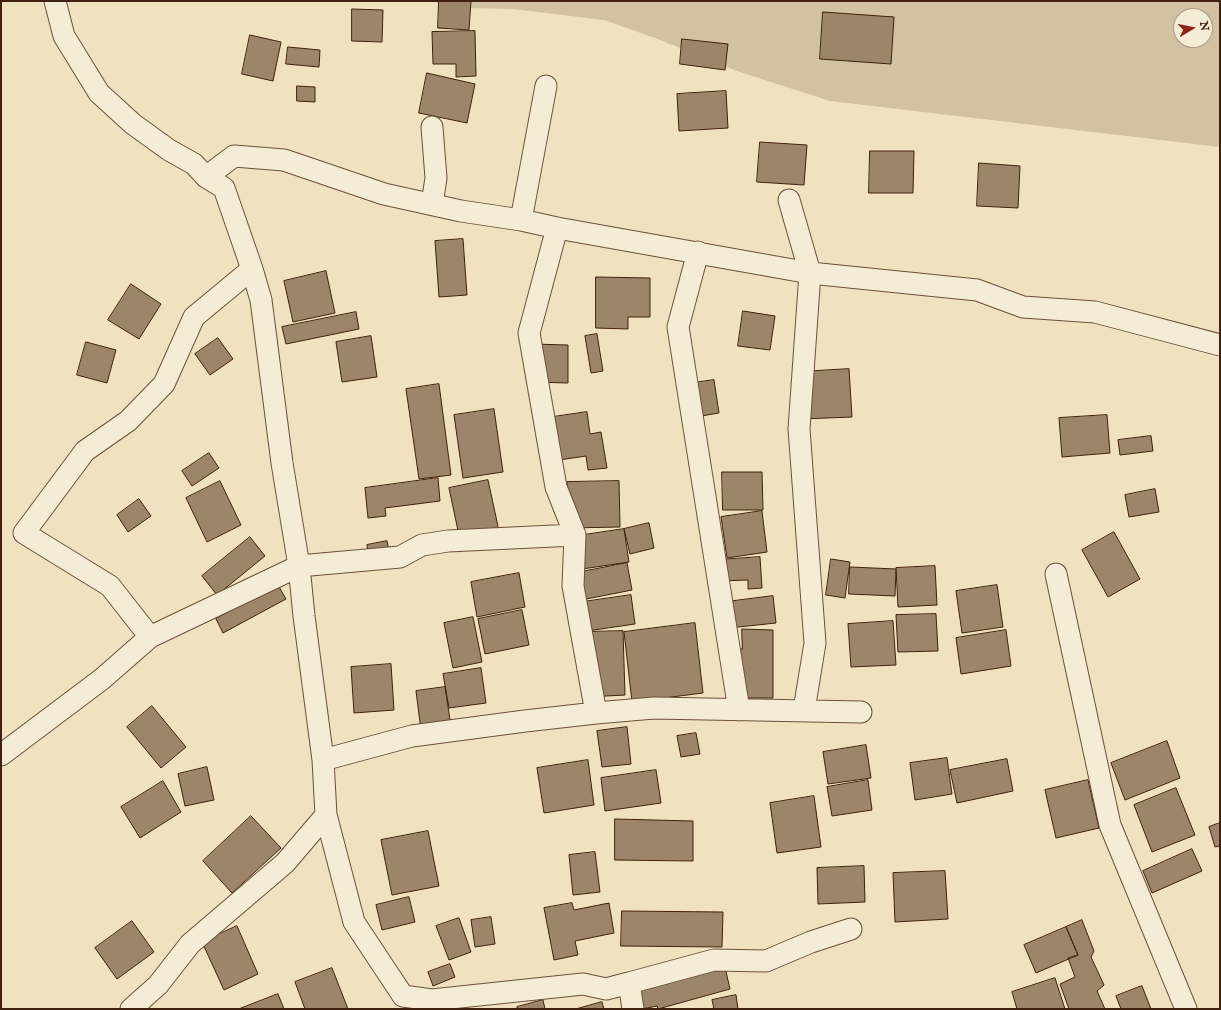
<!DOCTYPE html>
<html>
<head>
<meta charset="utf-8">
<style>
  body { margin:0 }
  #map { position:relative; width:1221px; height:1010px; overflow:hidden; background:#f0e2c0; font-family:"IM FELL English",serif }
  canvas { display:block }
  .frame { position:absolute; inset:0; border:2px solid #40200e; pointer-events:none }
  .north { position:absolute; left:1173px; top:8px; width:40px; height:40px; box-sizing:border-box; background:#f5ecd6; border:1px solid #ad9a86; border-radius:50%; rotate:80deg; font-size:11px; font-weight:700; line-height:16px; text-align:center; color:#40200e }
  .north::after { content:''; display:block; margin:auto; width:14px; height:18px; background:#8f2418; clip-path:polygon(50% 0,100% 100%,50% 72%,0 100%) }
</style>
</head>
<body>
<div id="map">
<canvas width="1221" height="1010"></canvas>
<div class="frame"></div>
<div class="north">N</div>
</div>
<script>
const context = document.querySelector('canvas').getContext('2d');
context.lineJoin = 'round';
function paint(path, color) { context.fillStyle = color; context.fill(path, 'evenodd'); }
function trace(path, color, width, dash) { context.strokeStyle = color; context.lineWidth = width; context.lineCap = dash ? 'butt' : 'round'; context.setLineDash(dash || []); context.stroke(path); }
paint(new Path2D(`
  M428,1H1220V147L830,101L737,71L655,38L604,20L513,9L469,8ZM1181,16H1205V40H1181Z`), '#d2c1a2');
const building = new Path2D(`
  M439,1H471L469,30L438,28Z
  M352,9L383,10L382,42L352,41Z
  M823,12L894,17L891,64L820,59Z
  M475,31L476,76L456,77V64H433L432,32Z
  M250,35L281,42L273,81L242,74Z
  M682,39L728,44L725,70L680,64Z
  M288,47L320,50L319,67L286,64Z
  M427,73L475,84L467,123L419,113Z
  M297,86L315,87V102L297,101Z
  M726,91L728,128L679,131L677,94Z
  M760,142L807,145L804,185L757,182Z
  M870,151H914L913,193H869Z
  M979,163L1020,166L1018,208L977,206Z
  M463,239L467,295L439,297L435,241Z
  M326,271L335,313L293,322L284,281Z
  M596,277L650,278V317H628V329L596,328Z
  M131,284L161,304L139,339L108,320Z
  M743,311L775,316L770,350L738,346Z
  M356,312L359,329L286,344L282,327Z
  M597,334L603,371L591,373L585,336Z
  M371,336L377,377L342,382L336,342Z
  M218,338L233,359L210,375L195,354Z
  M86,342L116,350L107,383L77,375Z
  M531,344L568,345V383L530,382Z
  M849,369L852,417L802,419L800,372Z
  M714,380L719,413L683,419L678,385Z
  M439,384L451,475L419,479L406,389Z
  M494,409L503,472L463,478L454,415Z
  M587,412L590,434L601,432L607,468L588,470L586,456L559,460L553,417Z
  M1107,415L1110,453L1062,457L1059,418Z
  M1151,436L1153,451L1120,455L1118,440Z
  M209,453L219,468L192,486L182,471Z
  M722,472H762L763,510H723Z
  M438,478L440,501L385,508L386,516L368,518L365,488Z
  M488,480L499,531L460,540L449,488Z
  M220,481L241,525L207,542L186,498Z
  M619,481L620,527L569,528L567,482Z
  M1155,489L1159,512L1129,517L1125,495Z
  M139,499L151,516L128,532L117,515Z
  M762,511L767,552L727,558L721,517Z
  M649,523L654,548L630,554L624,529Z
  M624,529L629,562L569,571L564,538Z
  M1114,532L1140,579L1108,597L1082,550Z
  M250,537L265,556L217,595L202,576Z
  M387,541L390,555L369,559L367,545Z
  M760,557L762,588L748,589V580L721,581L719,560Z
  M831,559L850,562L845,598L826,595Z
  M627,563L632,590L571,602L566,575Z
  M935,566L937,605L898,607L896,568Z
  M850,567L896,569L895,596L849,594Z
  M519,573L525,607L477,617L471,582Z
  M278,585L286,599L223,633L216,619Z
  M997,585L1003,627L962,633L956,591Z
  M631,595L635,624L573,633L569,604Z
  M773,596L776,623L729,628L726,602Z
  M522,610L529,645L485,654L478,619Z
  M936,614L938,651L898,652L896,615Z
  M473,617L482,662L453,668L444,623Z
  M893,621L896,665L851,667L848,624Z
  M695,623L703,693L632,702L624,632Z
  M742,629L773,630V698H730V649H742Z
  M1006,630L1011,666L961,674L956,638Z
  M623,631L625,695L587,697L585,632Z
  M391,664L394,710L354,713L351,667Z
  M481,668L486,703L449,708L443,674Z
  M445,687L451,726L421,730L416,691Z
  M152,706L186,747L161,768L127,727Z
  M627,727L631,764L602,767L597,731Z
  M696,733L700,754L681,757L677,736Z
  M1167,741L1180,778L1125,800L1111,763Z
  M866,745L871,778L828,784L823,752Z
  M947,758L952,794L915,800L910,763Z
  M1007,759L1013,791L957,803L950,770Z
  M588,760L594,805L544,813L537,768Z
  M207,767L214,800L185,806L178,774Z
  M656,770L661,803L605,811L601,778Z
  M868,780L872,810L832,816L827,787Z
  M1088,780L1099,828L1056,838L1045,790Z
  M163,781L181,812L140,838L121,807Z
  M1176,788L1195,835L1152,852L1134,805Z
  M814,796L821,847L777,853L770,803Z
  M251,816L281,848L232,893L203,861Z
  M615,819L693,821V861L615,860Z
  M1220,823V846L1215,847L1209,827Z
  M428,831L439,886L392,895L381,840Z
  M1192,849L1202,871L1152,893L1143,871Z
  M595,852L600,892L573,895L569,855Z
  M864,866L865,902L818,904L817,868Z
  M945,871L948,919L895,922L893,873Z
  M409,897L415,922L382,930L376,905Z
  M572,903L574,910L609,903L614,933L575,941L578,955L554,960L544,908Z
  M622,911L723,912L722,947L621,946Z
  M491,917L495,944L475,947L471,920Z
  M459,918L471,952L449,960L436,926Z
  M1082,920L1094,951L1091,957L1104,985L1097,991L1105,1009H1069L1060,984L1075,977L1068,958L1078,955L1066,927Z
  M132,921L154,952L117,979L95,948Z
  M237,926L258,974L224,990L202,942Z
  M1066,927L1078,955L1036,973L1024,945Z
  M450,964L455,977L433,986L428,972Z
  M725,967L730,989L658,1009L657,1006L642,1009L638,991Z
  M332,968L348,1009H305L295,982Z
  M1055,978L1065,1009H1017L1012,992Z
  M1142,986L1151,1009H1121L1116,996Z
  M278,994L284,1009H239Z
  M736,995L738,1009H714L712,1000Z
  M543,1000L545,1009H517V1007Z
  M602,1002L604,1009H576Z`);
paint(building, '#9c856b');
trace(building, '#40200e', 1);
const street = new Path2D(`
  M55,1L64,36L99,93L133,124L169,150L194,164L206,177L224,188L252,269L261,300L282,463L299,566L304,616L323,760L326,815L354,922L403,996L432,1000L583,984L606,989L629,983L633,1009
  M206,177L234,156L284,160L384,194L461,211L521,220L557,228L810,273L977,290L1023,307L1095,312L1220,345
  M789,200L810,273L799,429L815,643L804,710
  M432,204L436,178L432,127
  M521,220L546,86
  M557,228L529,333L556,487L575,535L573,586L596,713
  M698,252L678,327L739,710
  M1056,574L1110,825L1186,1009
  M150,637L110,586L24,533L85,451L128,421L164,384L194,317L252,269
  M1,755L102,679L150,637L299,566L400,557L422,545L448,541L575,535
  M323,760L412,736L525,721L596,713L654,708L861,712
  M629,983L714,960L766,961L811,942L851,929
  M131,1009L158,985L190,944L285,863L326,815`);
trace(street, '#6c503a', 23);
trace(street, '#f5ecd6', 21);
</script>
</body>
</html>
